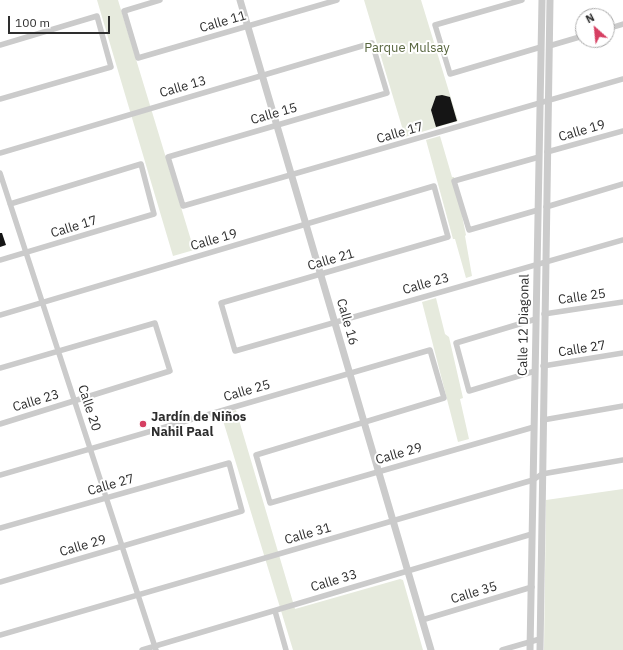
<!DOCTYPE html>
<html>
<head>
<meta charset="utf-8">
<style>
  body { margin:0 }
  #map { position:relative; width:623px; height:650px; overflow:hidden; background:#fff; font-family:"IBM Plex Sans",sans-serif }
  canvas { display:block }
  .north { position:absolute; left:575px; top:8px; width:40px; height:40px; box-sizing:border-box; background:#fff; border:1px solid #ababab; border-radius:50%; rotate:333deg; font-size:11px; font-weight:700; line-height:16px; text-align:center; color:#2e2e2e }
  .north::after { content:''; display:block; margin:auto; width:14px; height:18px; background:#d63f62; clip-path:polygon(50% 0,100% 100%,50% 72%,0 100%) }
  .scale { position:absolute; left:8px; top:16px; width:102px; height:18px; box-sizing:border-box; border:2px solid #2e2e2e; border-top:0; padding-left:5px; font-size:12px; line-height:14px; white-space:nowrap; color:#2e2e2e; -webkit-text-stroke:3px #fff; paint-order:stroke }
</style>
</head>
<body>
<div id="map">
<canvas width="623" height="650"></canvas>
<div class="north">N</div>
<div class="scale">100 m</div>
</div>
<script>
const context = document.querySelector('canvas').getContext('2d');
context.lineJoin = 'round';
function paint(path, color) { context.fillStyle = color; context.fill(path, 'evenodd'); }
function trace(path, color, width, dash) { context.strokeStyle = color; context.lineWidth = width; context.lineCap = dash ? 'butt' : 'round'; context.setLineDash(dash || []); context.stroke(path); }
function label(font, color, halo, rows, align = 'center') {
  context.font = font + ' "IBM Plex Sans",sans-serif'; context.lineWidth = 4; context.setLineDash([]); context.textBaseline = 'middle'; context.strokeStyle = halo; context.fillStyle = color; for (const [text, x, y, turn = 0] of rows) {
    context.save(); context.translate(x, y); context.rotate((+turn || 0) * Math.PI / 180); context.textAlign = isNaN(turn) ? turn : align; if (halo) context.strokeText(text, 0, 0); context.fillText(text, 0, 0); context.restore();
  }
}
paint(new Path2D(`
  M97,0H118L194,250L173,256Z
  M364,0H421L458,121L405,137Z
  M440,136L452,177H454L466,235L465,236L472,276L466,278L455,239H453L426,140Z
  M436,298L445,334L449,337L463,398L460,399L469,439L458,442L422,302Z
  M236,410L295,609L400,579L403,580L423,650H293L221,414Z
  M623,489V650H544L546,500Z`), '#e6eadd');
paint(new Path2D(`
  M442,95L450,97L457,121L436,127L431,110L436,96Z
  M0,233H2L6,245L0,247Z`), '#151515');
trace(new Path2D(`
  M160,0L124,11L138,58L337,0
  M522,0L435,25L450,74L541,47
  M607,29L623,24
  M0,45L97,16L111,67L0,99
  M549,46L583,36
  M547,152L623,131
  M0,153L372,43L387,93L168,157L183,206L623,79
  M0,173L156,650
  M546,207L623,184
  M538,210L469,230L454,181L539,157
  M0,260L154,214L141,164L10,204
  M544,314L623,302
  M0,315L434,186L448,237L221,303L235,351L623,240
  M543,366L623,353
  M0,368L155,323L170,371L0,424
  M535,371L469,391L456,343L536,319
  M543,420L623,406
  M0,475L430,350L444,398L256,455L270,503L534,427
  M0,528L229,463L242,511L0,582
  M275,611L286,650
  M422,620L532,587
  M0,635L533,480L542,474L623,460
  M142,650L532,534
  M502,650L540,639`), '#cbcbcb', 5.5);
trace(new Path2D(`
  M240,0L431,650
  M530,650L542,0
  M540,650L550,0`), '#cbcbcb', 7);
for (const [x, y, r, color] of [
  [143,424,4,"#d63f62"]
]) { const dot = new Path2D(); dot.arc(x, y, r, 0, 2 * Math.PI); context.fillStyle = color; context.fill(dot); trace(dot, '#fff', 1.5); }
label('13px', '#2e2e2e', '#fff', [
  ["Calle 11",223,22,-16],
  ["Calle 13",183,87,-16],
  ["Calle 15",274,114,-16],
  ["Calle 19",582,131,-16],
  ["Calle 17",400,133,-16],
  ["Calle 17",74,227,-17],
  ["Calle 19",214,240,-16],
  ["Calle 21",331,260,-16],
  ["Calle 23",426,284,-16],
  ["Calle 25",582,297,-8],
  ["Calle 16",347,322,74],
  ["Calle 12 Diagonal",524,325,-89],
  ["Calle 27",582,349,-9],
  ["Calle 25",247,391,-16],
  ["Calle 23",36,401,-17],
  ["Calle 20",89,408,72],
  ["Calle 29",399,454,-16],
  ["Calle 27",111,485,-16],
  ["Calle 31",308,534,-16],
  ["Calle 29",83,546,-16],
  ["Calle 33",334,581,-17],
  ["Calle 35",474,593,-17]
]);
label('13px', '#58663f', '#fff', [
  ["Parque Mulsay",407,48]
]);
label('bold 13px', '#2e2e2e', '#fff', [
  ["Jardín de Niños",151,417],
  ["Nahil Paal",151,432]
], 'left');
</script>
</body>
</html>
